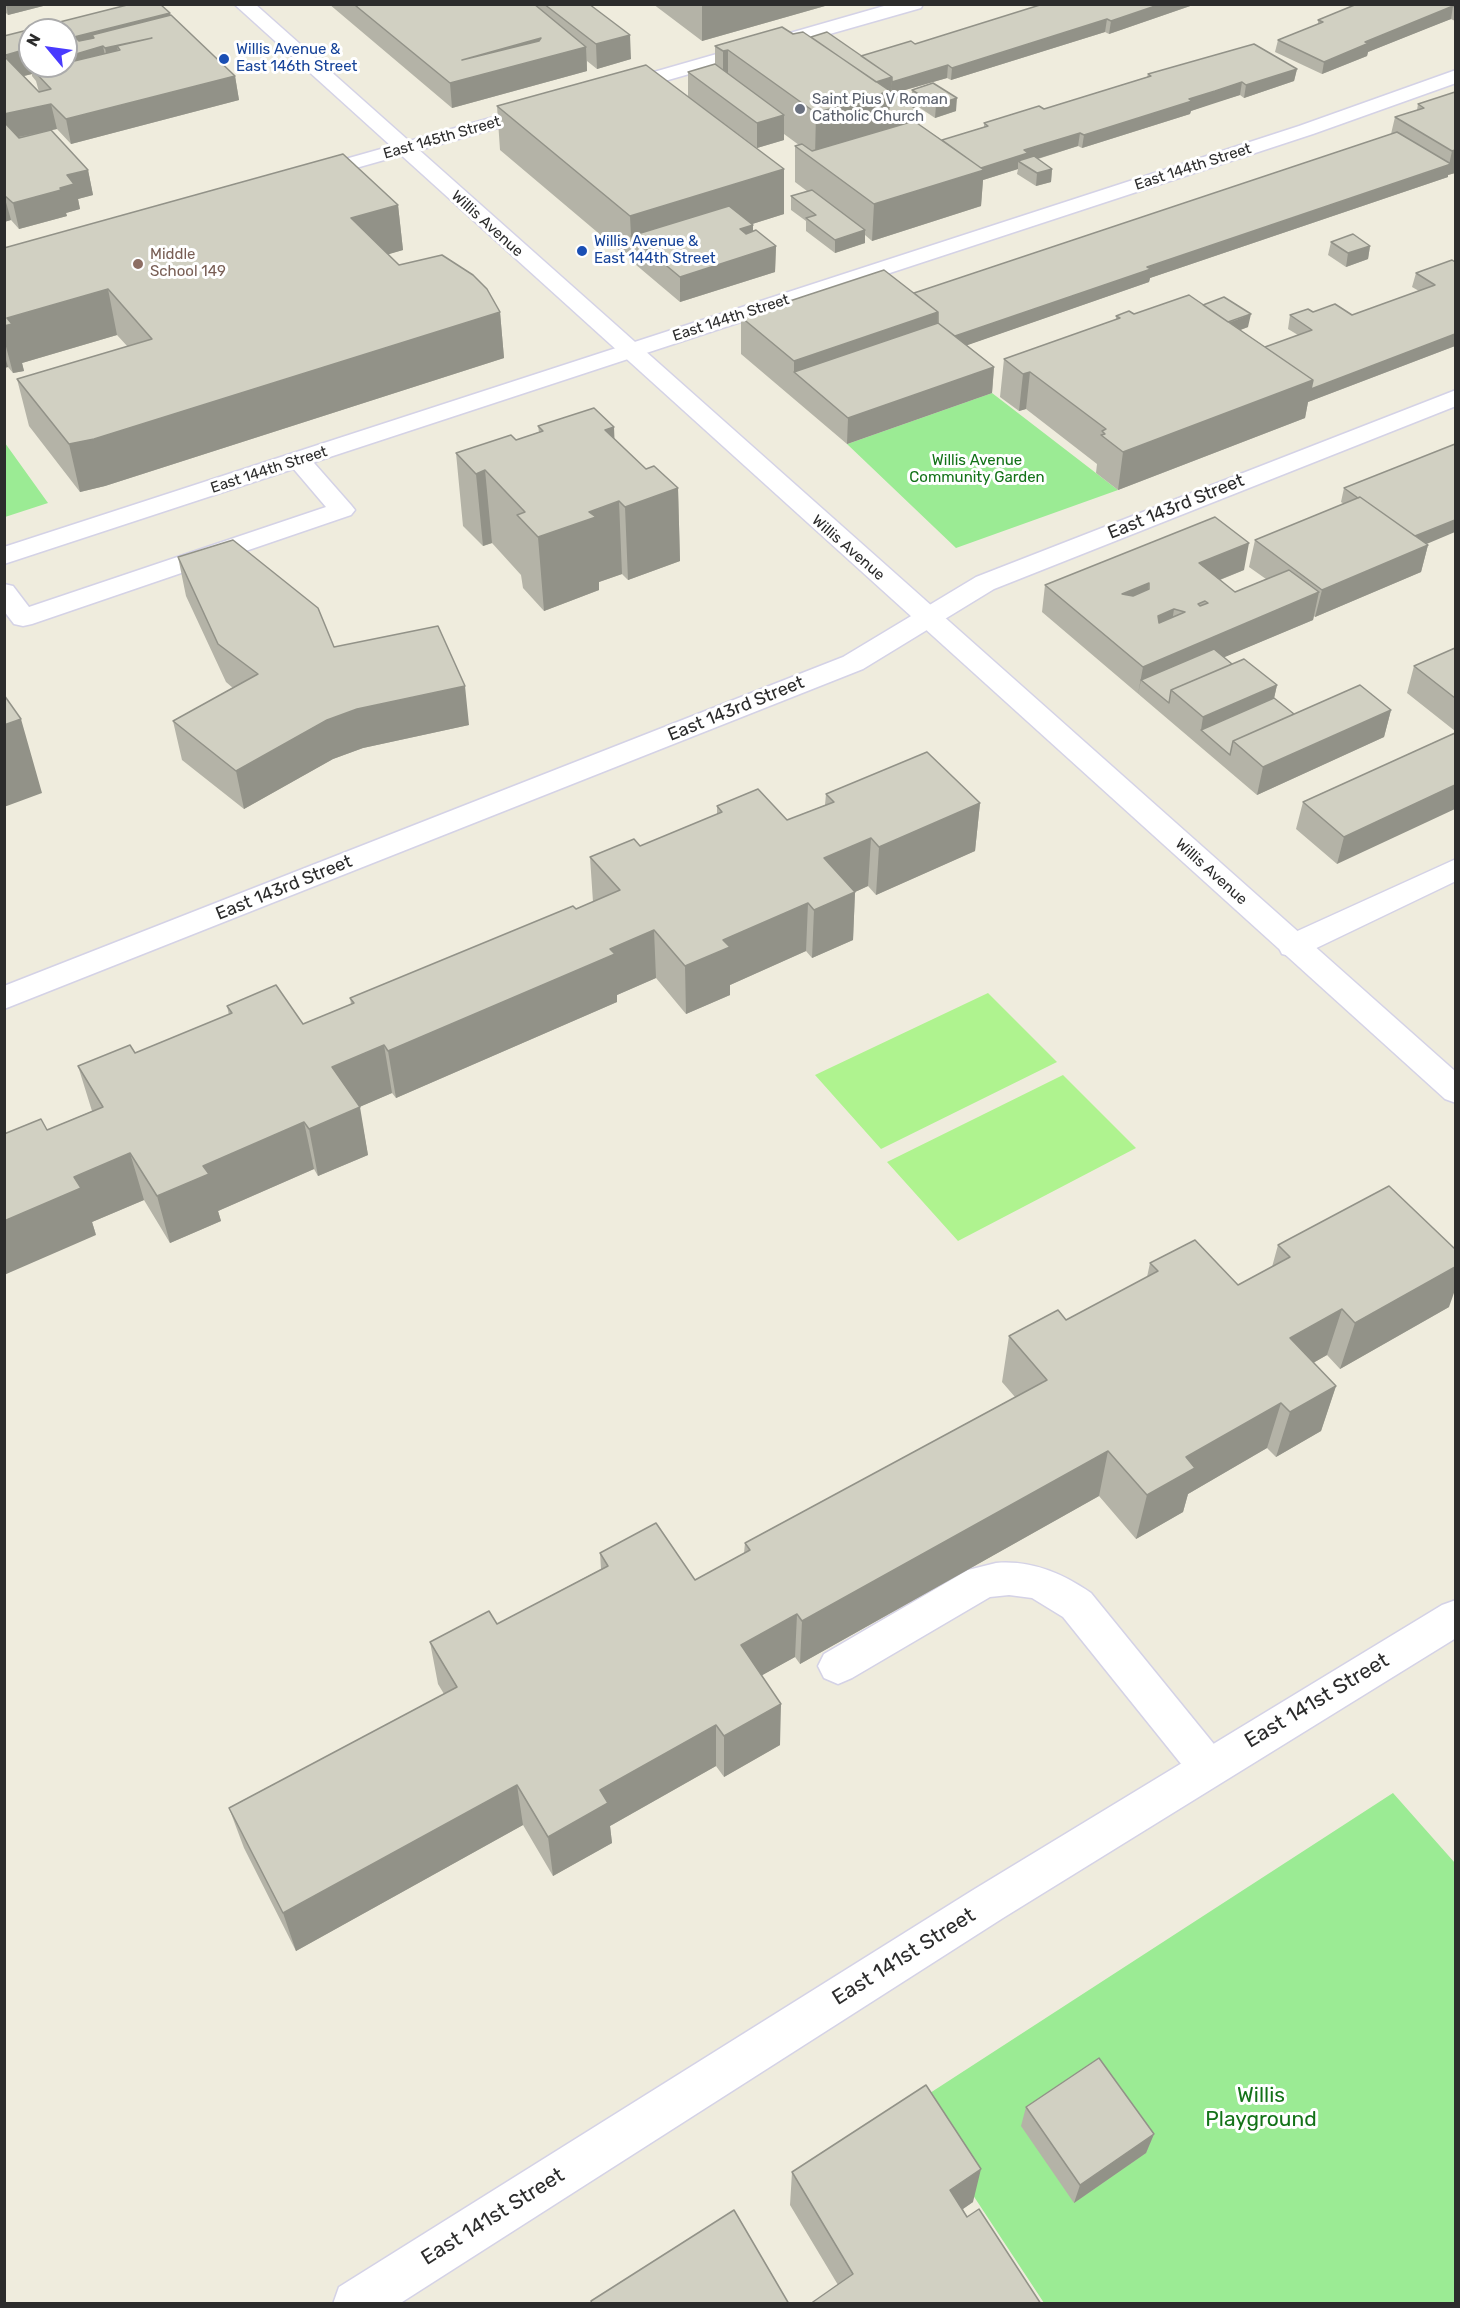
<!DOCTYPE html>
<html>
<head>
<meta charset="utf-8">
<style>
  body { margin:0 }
  #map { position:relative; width:1460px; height:2308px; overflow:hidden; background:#efecdd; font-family:Rubik,sans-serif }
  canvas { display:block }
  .frame { position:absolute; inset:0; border:6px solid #2c2c2c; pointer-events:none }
  .north { position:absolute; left:18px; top:18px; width:60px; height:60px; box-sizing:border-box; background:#fff; border:2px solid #ababab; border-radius:50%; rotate:299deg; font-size:16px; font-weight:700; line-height:24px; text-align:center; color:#2c2c2c }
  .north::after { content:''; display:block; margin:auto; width:21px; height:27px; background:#493aff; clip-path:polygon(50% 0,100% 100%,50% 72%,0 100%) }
</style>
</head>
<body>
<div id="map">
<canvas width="1460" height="2308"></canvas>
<div class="frame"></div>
<div class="north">N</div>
</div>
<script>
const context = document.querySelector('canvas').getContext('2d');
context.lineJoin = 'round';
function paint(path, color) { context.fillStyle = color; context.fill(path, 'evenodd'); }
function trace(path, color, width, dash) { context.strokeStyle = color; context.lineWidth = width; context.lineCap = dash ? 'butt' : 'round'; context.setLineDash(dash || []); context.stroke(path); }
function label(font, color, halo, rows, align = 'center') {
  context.font = font + ' Rubik,sans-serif'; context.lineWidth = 6; context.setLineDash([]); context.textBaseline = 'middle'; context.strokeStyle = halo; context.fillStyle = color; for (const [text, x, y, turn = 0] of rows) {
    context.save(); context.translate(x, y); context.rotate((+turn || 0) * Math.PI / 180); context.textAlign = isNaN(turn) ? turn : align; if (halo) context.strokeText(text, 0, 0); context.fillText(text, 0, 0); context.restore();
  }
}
paint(new Path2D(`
  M992,393L1118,490L956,548L847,444Z
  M5,443L48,503L5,517Z
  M1393,1793L1455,1863V2303H1044L913,2104Z`), '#9beb94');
paint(new Path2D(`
  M988,993L1057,1062L881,1149L815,1075Z
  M1063,1075L1136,1148L958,1241L887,1162Z`), '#aff38f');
const service = new Path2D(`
  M298,453L307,455L351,505L355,510L351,515L32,624L23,626L14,624L4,611V584L13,586L29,607L326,507L286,460L289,455Z
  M996,1563C1031,1560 1062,1573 1091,1593L1222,1754L1228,1767L1222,1780L1208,1786L1194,1780L1063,1617L1032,1598L1009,1595L990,1597L852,1678L838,1684L824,1678L818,1666L824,1654L968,1570Z`);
const minor = new Path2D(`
  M891,4H923L921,8L626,92H612L609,88L612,84Z
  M1456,70V83L1313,134L4,564V547L1299,126Z
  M540,104L547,106L550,110L547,114L310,181L303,179L299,175L303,171Z
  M1456,390V406L994,589L863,669L4,1009V986L843,657L976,577Z
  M1456,859V881L1304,954L1293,957L1282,954L1278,946L1282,938Z
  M1456,1600V1638L1003,1918L399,2304H333L339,2287L973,1890L1442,1605Z`);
const secondary = new Path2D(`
  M234,4H255L1456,1072V1103L1445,1099Z`);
trace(service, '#d4d2e6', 3);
trace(minor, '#d4d2e6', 3);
trace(secondary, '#d4d2e6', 3);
paint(service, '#fff');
paint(minor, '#fff');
paint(secondary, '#fff');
paint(new Path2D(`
  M4,4H51L8,15L4,11Z
  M131,4H160L170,15L235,76L239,100L71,144L57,129L51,130L88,170L93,195L78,199L80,209L66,213L67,216L19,229L11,220L4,222V36ZM30,30H66V66H30ZM32,74V76L36,81L39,92L24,76Z
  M329,4H589L631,59L597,69L587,61V71L452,108Z
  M653,4H832L702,41Z
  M1043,4H1196L1109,34L1105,32L951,80L947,78L891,94L917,123L942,140L984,127V123L1044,109L1147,77L1148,74L1297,69L1294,81L1244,98L1240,95L1213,103L1191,111L1190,114L1082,148L1078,146L1038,159L1052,169L1051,182L1036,186L1017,174L1018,169L983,180L981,206L872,241L865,235V243L835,253L806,231V221L791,210V196L807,191L795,182V146L799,145L784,134V140L757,148L688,97V72L715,64V46L793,34L811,37L861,56L915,44Z
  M1455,4V21L1451,19L1430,27L1368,52L1367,56L1322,74L1275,52L1278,40L1318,24V20Z
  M912,90L956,111L935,118L911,102Z
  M1455,92V173L1448,175V177L1150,278L1149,282L967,345L994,367L992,393L847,444L741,354V317L914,293L1391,134L1395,117L1417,110L1418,104Z
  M497,106L784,214L752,224L753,225V231L776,246L775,272L680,302L500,150Z
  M398,205L403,250L388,254L399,265L500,312L504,358L105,486L80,492L29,426L17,379L128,347L117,335L22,363L24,371L13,373L8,367L4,368V248Z
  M1331,242L1370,246L1368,259L1346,267L1328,255Z
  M1455,262V346L1308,402L1305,418L1118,490L1096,473L1097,464L1026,409L1019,411L1000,397L1004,359L1116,320V316L1134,314L1203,305L1248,327L1240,330L1265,347L1298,335L1288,329L1290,315L1313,312L1352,315L1419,291L1412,287L1416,273Z
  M538,426L614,439L646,469L678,488L680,561L628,580L622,574L599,582V590L544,611L523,588L521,575L492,543L483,546L463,526L456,453L516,440L539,432Z
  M1344,488L1428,545L1421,572L1315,617L1314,616L1313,620L1224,657L1232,664L1277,685L1274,698L1294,714L1391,710L1384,737L1257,795L1042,612L1045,585L1244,570L1220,580L1235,592L1266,579L1249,567L1255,540L1344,504L1341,502Z
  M178,557L334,647L469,725L363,748L333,759L244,809L182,760L173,721L233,688L226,682L186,596Z
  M1455,648V731L1407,693L1414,666Z
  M1455,733L1337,864L1296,829L1303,802Z
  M826,794L980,803L975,851L876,895L868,886L855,892L853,940L812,958L806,951L730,985V995L686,1014L656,978L617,995V1002L396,1098L392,1093L359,1107L368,1155L318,1176L314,1169L218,1211L221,1221L170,1243L144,1200L92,1222L96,1235L47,1130L92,1111L78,1066L135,1053L229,1015L227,1006L303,1024L351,1004L350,998L593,902L590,857L640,846L717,814V806L787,820L825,805Z
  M1278,1245L1449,1307L1340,1369L1327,1355L1313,1363L1336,1386L1321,1431L1276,1457L1267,1448L1188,1494L1183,1512L1136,1539L1099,1496L800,1664L795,1657L762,1675L780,1745L724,1777L716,1766L610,1826L612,1843L553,1876L523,1825L296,1951L244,1848L229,1808L444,1694L438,1684L430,1642L497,1624L601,1569L600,1553L695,1580L744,1553L745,1543L1015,1397L1002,1382L1009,1336L1066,1320L1147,1277L1150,1263L1238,1285L1272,1267Z
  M1026,2107L1154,2134L1146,2153L1074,2203L1021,2126Z
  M792,2172L973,2202L963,2209L967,2217L838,2285L790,2205Z`), '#b4b3a7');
paint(new Path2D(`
  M6,4H51L8,15Z
  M702,4H832L702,41Z
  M1161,4H1196L1109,34L1111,21Z
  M1453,6L1451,19L1368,52L1367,56L1322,74L1324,62L1365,42Z
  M170,13L174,38L120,50L117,46L122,70L110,72L105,48L103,46L108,70L43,80L40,66H66V39Z
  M1107,19L1105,32L951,80L952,68Z
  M630,35L631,59L597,69L596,44Z
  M541,38L586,47L587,71L452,108L450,83L462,60Z
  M30,48V55L27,52L32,74L11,79L6,55Z
  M728,50V93L723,95V51Z
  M948,65L947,78L891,94L892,82Z
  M1297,69L1294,81L1244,98L1246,85Z
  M235,76L239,100L71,144L66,119Z
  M892,77L891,102L918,110L917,123L815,157L816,113L862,86Z
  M1242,82L1240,95L1191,111L1190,114L1082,148L1084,135L1189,99Z
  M957,98L956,111L935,118L936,105Z
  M51,104L57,129L4,140V114Z
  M784,115V140L757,148V123Z
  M1080,133L1078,146L1027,162L1018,161V169L983,180L981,206L872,241L874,204L971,171L1024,150Z
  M1455,150V173L1448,175V177L1150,278L1149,282L942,354L943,340L1147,267L1449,165L1452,151Z
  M784,169V214L654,255L631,236L630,216Z
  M1052,169L1051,182L1036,186L1037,173Z
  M88,170L93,195L78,199L80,209L66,213L67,216L19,229L13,203L60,188L67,175Z
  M4,195L11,220L4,222Z
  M398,205L403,250L356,264L351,218Z
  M753,225V251L740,229Z
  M865,230V243L835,253V240Z
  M776,246L775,272L680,302V277Z
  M1370,246L1368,259L1346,267L1348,253Z
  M108,289L117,335L22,363L24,371L13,373L4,339V326L7,318Z
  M500,312L504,358L105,486L80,492L69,444Z
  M938,312L936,349L794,372V361Z
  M1251,314L1248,327L1225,336L1228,323Z
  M1455,334V346L1308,402L1305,418L1118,490L1123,452L1313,380Z
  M4,353L8,367L4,368Z
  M994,367L992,393L847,444L848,418Z
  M1030,372L1026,409L1019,411L1023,374Z
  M614,427L617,500L605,430Z
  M485,470L492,543L483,546L476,474Z
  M678,488L680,561L628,580L625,507Z
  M619,501L622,574L599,582V590L544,611L538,537L589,512Z
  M1455,520V532L1410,551L1413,537Z
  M1249,543L1244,570L1194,590L1199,563Z
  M1428,545L1421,572L1315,617L1322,590Z
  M1149,583L1144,610L1122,594Z
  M1319,592L1313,620L1151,688L1141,680L1138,694L1143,667Z
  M1174,609L1170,636L1154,643L1158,616Z
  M1277,685L1271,712L1201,730L1203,717Z
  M465,686L469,725L363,748L333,759L244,809L236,771L327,720L357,709Z
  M1391,710L1384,737L1257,795L1263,767Z
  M21,719L42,793L4,807V725Z
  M1455,785V809L1337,864L1344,837Z
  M980,803L975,851L876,895L879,847Z
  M871,838L868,886L855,892L853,940L812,958L814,910L824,858Z
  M808,903L806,951L730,985V995L686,1014L685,966L723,940Z
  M654,930L656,978L617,995V1002L396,1098L388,1051L610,949Z
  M384,1045L392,1093L341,1115L332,1067Z
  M360,1107L368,1155L318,1176L309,1129Z
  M304,1122L314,1169L218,1211L221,1221L170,1243L157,1196L203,1166Z
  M130,1153L144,1200L92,1222L96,1235L4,1275V1221L74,1177Z
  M1455,1267V1290L1449,1307L1340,1369L1355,1323Z
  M1342,1309L1327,1355L1276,1384L1290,1338Z
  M1336,1386L1321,1431L1276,1457L1290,1412Z
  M1281,1403L1267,1448L1188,1494L1183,1512L1136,1539L1147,1495L1186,1457Z
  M1108,1451L1099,1496L800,1664L802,1621Z
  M797,1614L795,1657L741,1687V1645Z
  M781,1704L780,1745L724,1777V1736Z
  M716,1725V1766L610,1826L612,1843L553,1876L548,1837L600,1790Z
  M517,1785L523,1825L296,1951L283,1913Z
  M1154,2134L1146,2153L1074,2203L1080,2185Z
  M981,2169L973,2202L944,2222L950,2190Z`), '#929288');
const building = new Path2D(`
  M131,4H160L170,13L66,39V30H30V48L6,55L4,53V36Z
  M362,4H534L586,47L450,83L356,6ZM541,38L539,41L462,60Z
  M544,4H589L630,35L596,44Z
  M1043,4H1161L1111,21L1107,19L952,68L948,65L892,82V77L861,56L911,41L915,44Z
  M1357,4H1455V7L1453,6L1365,42L1369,43L1324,62L1278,40L1323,22L1318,20Z
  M171,15L235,76L66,119L51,104L4,114V56L39,92L51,89L34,71L54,66H66V63L120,50L117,46L152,38L105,48L103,46L66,57V42L77,39L79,41L94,38L92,35Z
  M782,27L793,34L803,32L890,91L816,113L728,50L723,51L715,46Z
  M827,32L892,77L876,82L811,37Z
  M1254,44L1297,69L1246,85L1242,82L1215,91L1189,99L1192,101L1084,135L1080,133L1024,150L1028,153L981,168L942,140L988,126L984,123L1039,106L1044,109L1151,76L1148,74Z
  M715,64L784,115L757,123L688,72Z
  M646,65L784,169L630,216L497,106Z
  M933,83L957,98L936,105L912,90Z
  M1455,92V150L1452,151L1395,117L1424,108L1418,104Z
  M893,94L918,110L888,119L890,95Z
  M914,121L984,170L874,204L795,146L802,144L812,151Z
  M4,122L19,138L51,130L88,170L67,175L74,184L60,188L61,190L13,203L4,195Z
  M1397,132L1451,164L1147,267L1151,269L955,336L938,323V312L914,293Z
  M343,154L398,205L351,218L399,265L442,255L473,275L487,289L500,312L94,439L69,444L17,379L152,339L108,289L7,318L12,324L4,326V248Z
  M1034,156L1052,169L1037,173L1018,161Z
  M812,190L865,230L835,240L806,218L816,215L791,196Z
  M729,206L753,225L740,229L746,234L756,230L776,246L680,277L631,236Z
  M1353,234L1370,246L1348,253L1331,242Z
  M1452,260L1455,262V334L1311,389L1313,380L1265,347L1312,330L1290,315L1308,309L1313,312L1335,304L1352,315L1435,285L1416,273Z
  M884,270L938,312L794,361L741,317Z
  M1189,295L1313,380L1123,452L1101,435L1105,434L1102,431L1106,429L1030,372L1023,374L1004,359L1120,318L1116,316L1129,311L1134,314Z
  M1224,297L1251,314L1228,322L1203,305Z
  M938,323L994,367L848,418L794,372Z
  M594,408L614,427L605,430L646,469L654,466L678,488L625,507L619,501L589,512L596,517L538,537L517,515L525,512L485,470L476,474L456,453L511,435L516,440L543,431L538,426Z
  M1455,444V520L1415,536L1360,497L1358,498L1344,488Z
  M1360,497L1428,545L1322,590L1255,540Z
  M1215,517L1249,543L1199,563L1235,592L1289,570L1319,592L1143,667L1045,585ZM1149,583V589L1133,596L1122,594ZM1205,601L1208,603L1200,606L1198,604ZM1174,609L1185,612L1159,623L1158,616Z
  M233,540L318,608L334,647L438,626L465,686L357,709L327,720L236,771L173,721L258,674L218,644L178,557Z
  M1455,648V698L1414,666Z
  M1214,649L1232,664L1171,690L1169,703L1141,680Z
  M1244,659L1277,685L1203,717L1171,690Z
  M1360,685L1391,710L1263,767L1233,741Z
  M4,695L21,719L4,725Z
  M1274,698L1294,714L1233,741L1230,755L1201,730Z
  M1455,733V785L1344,837L1303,802Z
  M927,752L980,803L879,847L871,838L824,858L855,892L814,910L808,903L723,940L730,947L685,966L654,930L610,949L615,954L388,1051L384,1045L332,1067L360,1107L309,1129L304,1122L203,1166L209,1174L157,1196L130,1153L74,1177L81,1188L4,1221V1134L41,1119L47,1130L103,1107L78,1066L130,1045L135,1053L232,1013L227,1006L276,985L303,1024L354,1003L350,998L573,906L576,909L620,890L590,857L634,839L640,846L722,812L717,806L758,789L787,820L834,802L826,794Z
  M1389,1186L1455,1249V1267L1355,1323L1342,1309L1290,1338L1336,1386L1290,1412L1281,1403L1186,1457L1195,1468L1147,1495L1108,1451L802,1621L797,1614L741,1645L781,1704L724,1736L716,1725L600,1790L608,1803L548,1837L517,1785L283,1913L229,1808L457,1687L430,1642L489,1611L497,1624L608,1566L600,1553L656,1523L695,1580L750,1550L745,1543L1047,1380L1009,1336L1058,1310L1066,1320L1158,1271L1150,1263L1195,1240L1238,1285L1290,1257L1278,1245Z
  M1099,2058L1154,2134L1080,2185L1026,2107Z
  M926,2085L981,2169L950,2190L967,2217L979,2209L1041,2304H810L853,2274L792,2172Z
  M734,2210L789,2304H592L591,2301Z`);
paint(building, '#d1d0c2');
trace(building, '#929288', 1.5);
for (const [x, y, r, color] of [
  [224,59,6,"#1a4fb4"],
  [800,109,6,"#6b7280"],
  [582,251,6,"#1a4fb4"],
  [138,264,6,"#8d6e63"]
]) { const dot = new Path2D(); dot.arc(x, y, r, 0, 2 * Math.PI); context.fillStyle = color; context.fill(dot); trace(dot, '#fff', 2); }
label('15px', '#164399', '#fff', [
  ["Willis Avenue &",236,50],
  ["East 146th Street",236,67],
  ["Willis Avenue &",594,242],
  ["East 144th Street",594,259]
], 'left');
label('15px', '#5b616d', '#fff', [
  ["Saint Pius V Roman",812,100],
  ["Catholic Church",812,117]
], 'left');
label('15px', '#2c2c2c', '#fff', [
  ["East 145th Street",442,138,-16],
  ["East 144th Street",1193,167,-18],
  ["Willis Avenue",487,224,42],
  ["East 144th Street",731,318,-18],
  ["East 144th Street",269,470,-18],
  ["Willis Avenue",848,548,41],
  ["Willis Avenue",1211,872,42]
]);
label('15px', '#785e54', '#fff', [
  ["Middle",150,255],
  ["School 149",150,272]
], 'left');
label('15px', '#137218', '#fff', [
  ["Willis Avenue",977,461],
  ["Community Garden",977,478]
]);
label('18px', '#2c2c2c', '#fff', [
  ["East 143rd Street",1176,507,-22],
  ["East 143rd Street",736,709,-22],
  ["East 143rd Street",284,888,-22]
]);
label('21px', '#2c2c2c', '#fff', [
  ["East 141st Street",1317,1701,-31],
  ["East 141st Street",904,1957,-32],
  ["East 141st Street",493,2217,-32]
]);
label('21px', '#137218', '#fff', [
  ["Willis",1261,2096],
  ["Playground",1261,2120]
]);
</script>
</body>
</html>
